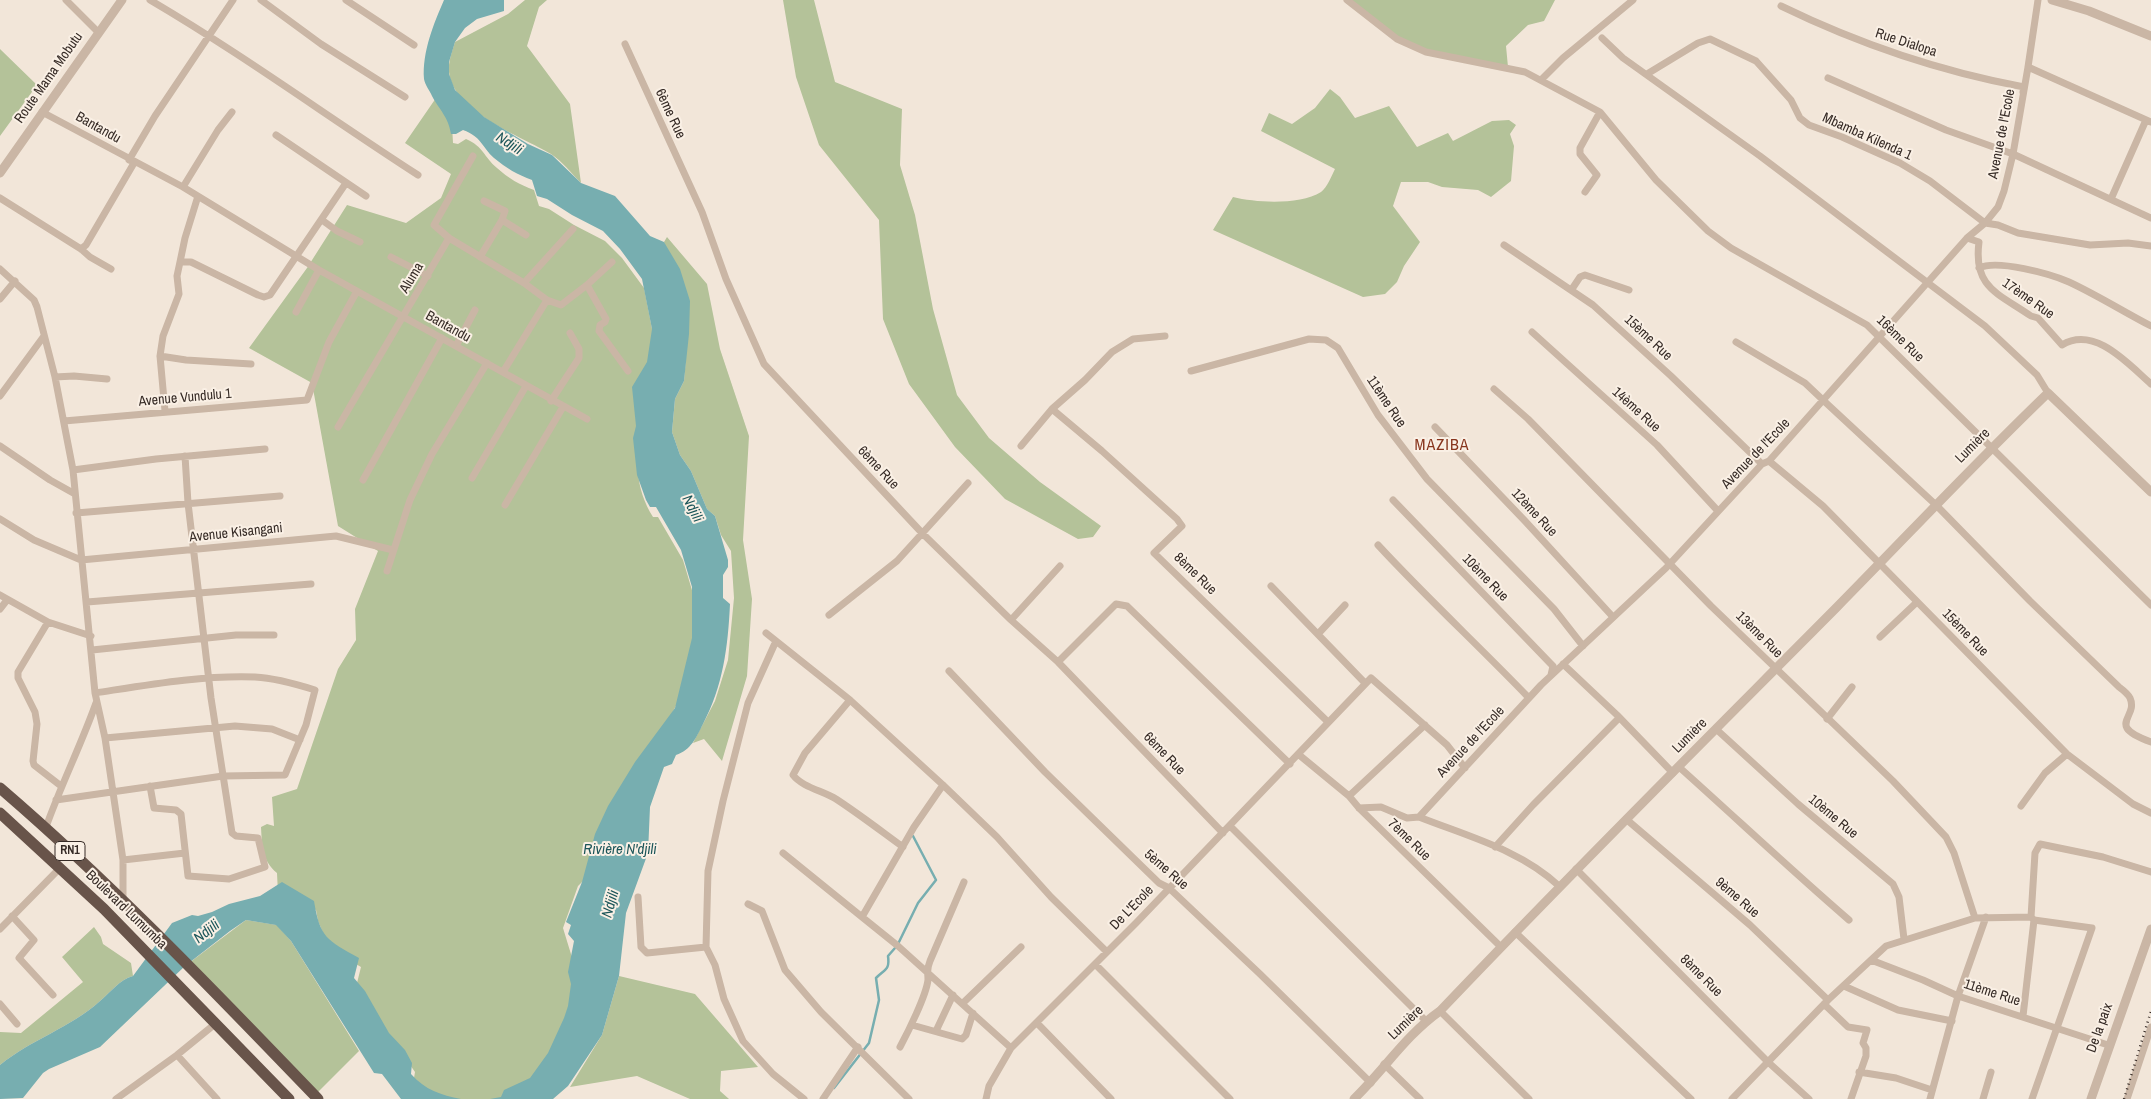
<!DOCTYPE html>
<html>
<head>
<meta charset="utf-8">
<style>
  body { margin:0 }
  canvas { display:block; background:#f2e6d9 }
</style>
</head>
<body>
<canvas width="2151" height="1099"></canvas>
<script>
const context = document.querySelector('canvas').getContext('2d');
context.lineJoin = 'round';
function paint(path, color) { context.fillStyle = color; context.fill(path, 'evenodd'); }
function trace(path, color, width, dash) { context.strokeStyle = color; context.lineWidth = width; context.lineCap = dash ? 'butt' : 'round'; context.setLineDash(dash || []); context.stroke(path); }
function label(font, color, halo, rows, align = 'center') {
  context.font = font + ' "Archivo Narrow",sans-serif'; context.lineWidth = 4; context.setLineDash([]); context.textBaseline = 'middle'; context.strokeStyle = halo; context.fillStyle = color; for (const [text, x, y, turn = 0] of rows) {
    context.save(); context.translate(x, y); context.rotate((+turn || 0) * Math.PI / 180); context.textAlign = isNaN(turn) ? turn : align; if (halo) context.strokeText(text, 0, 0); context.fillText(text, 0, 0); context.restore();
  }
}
paint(new Path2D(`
  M525,0H547L539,7L527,46L570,104L581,183C572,174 562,161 551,154C521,136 453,112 449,72C448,62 452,52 455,42L508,14Z
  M783,0H814L835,82L902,109L900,165L915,215L933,309L957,395L989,438L1040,482L1101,526L1093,537L1078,539L1005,499L955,447L909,384L883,319L879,220L819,145L796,77Z
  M1347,0H1555L1544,21L1528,25L1506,46L1508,67L1426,52L1387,32Z
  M0,49L37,85L0,136Z
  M1330,89L1340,97L1355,118L1389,106L1417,147L1448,133L1453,141L1492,121L1509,120L1516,125L1510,134L1514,146L1511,181L1491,197L1478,190L1442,187L1428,182H1401L1393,206L1420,242L1404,266L1397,282L1385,294L1363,297L1213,230L1233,197C1257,203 1300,205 1321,192C1327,188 1332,175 1335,169L1261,131L1269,113L1292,124L1315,108Z
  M436,98L452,125L453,143L458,144L466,139C484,147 483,156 497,168C508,178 520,185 534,190L539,206L549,209L574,225L605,241L622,258L644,288L654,339L638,472C639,487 644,503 653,517H658L683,560L694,597V647L685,688L590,874L578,886L563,928L574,964L573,993L550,1063L508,1099H432L413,1084L415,1072L356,987L361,967L330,949L318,921L316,910L297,900L278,894L277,873C262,861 262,845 261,827L267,824L274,826L272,797L297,789L338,669L356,640L355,609L378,551L338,526L312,383L249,348L307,268L347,205L406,223L441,198L451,174L405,143Z
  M667,237L707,284L720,349L749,436L743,540L752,599L747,676L722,761L704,739L693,743L715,701L728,660L734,598L731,551L721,535L715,516L707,509L691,471L680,455L672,432L675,399L684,381L686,358L664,242Z
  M246,920L277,925L291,941L359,1051L317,1093L185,966Z
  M94,927L101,937L103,944L131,963L133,976C119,980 111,992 100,1001C70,1028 32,1039 0,1065V1032L21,1033L83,982L62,957Z
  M619,976L695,994L758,1067L721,1071L720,1091L729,1099H690L637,1076L570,1087L602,1035Z`), '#b4c299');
paint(new Path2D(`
  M444,0H504V11L477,19L465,28L455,42L449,62V74L455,90L484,117L528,144L552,155L581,183L615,196L650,236L664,242L680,269L690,301L689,334L684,381L675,399L672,432L680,455L691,471L707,509L715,516L728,560V567L723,575V598L730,604C728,647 723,686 703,724C696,738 691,750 676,755L672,764L664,767L650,807L648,853L626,913L619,976L602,1035L568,1086L553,1099H490L501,1097L504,1090L530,1078L548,1053L564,1018L568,1006L571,984L568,972L574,941L568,934L571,925L566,922L582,882L595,834L608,806L635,762L675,708L692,638V587L681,550L656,507H650L646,500L637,475L633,438L636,426L632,387L647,362L652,329L642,279L620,249L603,231L572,215L547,199L537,196L532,180C518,175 506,168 494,158C481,146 482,137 463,130L456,134H451C448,116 440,111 432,96C430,91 425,85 424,79C422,52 434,23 444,0Z
  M282,882L314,901C320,938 327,940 359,958L354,978L365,991L389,1033L405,1050L412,1063L411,1074C425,1090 441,1095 461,1099H401L382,1074L374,1073L291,941L276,925L246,920L230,931L185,966L100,1047L49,1069L43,1073L23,1098L0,1099V1065C32,1039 70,1028 100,1001C111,992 119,980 133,976L172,923L192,915L198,916L212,912L229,904L260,896Z`), '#77aeb0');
trace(new Path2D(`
  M898,944L918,903L936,880L913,836
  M834,1088L869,1043L879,1000L876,978C885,969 890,970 888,956L895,948`), '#77aeb0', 2.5);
trace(new Path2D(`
  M66,0L98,32
  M150,0C242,54 328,117 418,175
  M261,0L321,44L405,97
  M346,0L414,45
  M1347,0L1397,39L1426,52L1525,72L1600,112L1656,180L1708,231L1731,248L1867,325L2151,605
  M1781,6C1859,44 1938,71 2024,87L2023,92
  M1602,38L1623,58L1760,156L1985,326L2037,375L2048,393
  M625,44L702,212L726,279L764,364L923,534L1011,620L1058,662L1223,833
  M2028,67L2151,122
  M1647,74L1698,43L1710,39L1756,61L1791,100L1800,118L1809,125L1842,137L1900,163L1930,181L1985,223L1998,225L2018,233L2090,245L2128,243L2151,246
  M1828,78L1946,130L2013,154L2151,218
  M1542,79L1563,58L1633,0
  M42,112L183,187L319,270L587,419
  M276,135L366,196
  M129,160L155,116L233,0
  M183,187L218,130L232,112
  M1585,192L1597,175L1580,154V148L1600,112
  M0,198L81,249L90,257L111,269
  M2111,199L2146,120
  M484,201L505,211L502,220
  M322,220L337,231L360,242
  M449,238L434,225L473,156
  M1967,238L1979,242C1973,288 1998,293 2031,316L2038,318L2062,345C2095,325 2129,365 2151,384
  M1504,245L1593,305L1671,376L1762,464
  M81,249L86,245L134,163
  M391,257L428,276
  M480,257L502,220L526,235
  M180,262L185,238L198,196
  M1979,268C1997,259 2051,274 2069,282C2097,295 2124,312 2151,326
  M0,269L34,300L37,307L55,377L73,470L95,693L105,738L123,860V900
  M524,283L573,229
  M587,285L606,319L605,322L600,325L599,331L628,371
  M1572,289L1580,277L1585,275L1629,290
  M0,299L15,281
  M547,300L561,305L587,285L612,262
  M296,312L319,270
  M1532,332L1657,445L1718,511
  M1736,342L1805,383L1824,401L1936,505L2030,601L2119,687C2123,690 2128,694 2130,698C2139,718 2104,725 2151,742
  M456,346L475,310
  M160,356L186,360L251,364
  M1191,371L1309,339L1326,340L1338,348L1378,415L1427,479L1554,609L1583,646
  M55,377L74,376L107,379
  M1494,389L1528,419L1711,606L1893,781L1946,837L1954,853L1975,918
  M0,396L44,336
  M551,401L579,358V349L570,333
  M1052,409L1102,451L1177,519L1182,526L1154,553L1328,722
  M165,411L160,356L163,336L179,294L177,276L180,262H191L258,295L264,297L270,295L346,183
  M64,421L307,400L329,342L357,291
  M338,427L449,238L524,283L547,300L503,372
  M1435,427L1525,521L1613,617
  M0,446L50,480L75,494
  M1021,446L1052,409L1085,380L1112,352L1133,339L1165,336
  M1769,461L1823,506L2067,754L2133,804L2151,813
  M73,470L156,459L265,449
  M472,478L526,386
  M363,480L442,338
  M1393,500L1550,663L1553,666L1551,675
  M505,505L563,407
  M76,513L280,496
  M0,519L34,540L81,560L336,536L393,550
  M1378,545C1427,598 1479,646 1529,698
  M387,571L410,500L432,454L487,363
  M1271,586L1365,683
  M0,595L48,622L91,636
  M87,602L311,584
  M0,609L7,600
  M829,615L897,561L968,483
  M1011,620L1060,566
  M48,622L18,672V678L35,712L37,724L33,761L34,765L61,786
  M766,633L850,700L943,785L997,837L1051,897L1107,952
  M1318,634L1345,605
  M1880,637L1917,602
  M776,641L748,703L723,801L708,871L706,947L715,965L724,999L743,1041L773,1074L804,1099
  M92,650L236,635H274
  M1058,662L1116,604L1127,606L1290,764
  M1563,664L1617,715L1673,773
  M949,671L1045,772L1159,883L1169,888L1260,974L1371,1083
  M850,700L805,753L793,775C802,787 823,791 836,799C859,814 881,831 903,847
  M1827,719L1852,687
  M1716,729L1798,804L1893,884L1899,897L1904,939
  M105,738L235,726L272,729L300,740
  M1298,754L1349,796L1359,808L1501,947
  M1679,767C1736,818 1791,870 1849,920
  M150,786L154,808L176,810L181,814L188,876L229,879L265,867L258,838L236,836L232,833L211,698L188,503L185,456
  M1349,796L1425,725
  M56,800L223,776L285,775L306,725L315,690C296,684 275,678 255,677C202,675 147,685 95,693
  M2021,806L2045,773L2067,754
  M1359,808L1381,807L1407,818L1419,817C1467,836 1521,850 1559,886
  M1419,817L1541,685L1666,568L1762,464L1769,461L1967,238L1985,223L1998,207L2004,191L2013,154L2028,67L2038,0
  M1626,819L1750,925L1828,1000
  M1230,826L1426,1021
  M46,827C61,785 81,745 96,703
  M1495,847L1533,805L1619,718
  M783,853L862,917L914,827L943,785
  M123,860L185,853
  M1576,869L1768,1062L1809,1099
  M638,897L641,947L647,953L706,947
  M748,904L762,911L785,970L821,1012L909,1099
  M12,916L34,940L19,958L53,995
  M862,917L898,946L1011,1048
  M2031,917L2035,853L2040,844L2103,857L2151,872
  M0,929L60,868
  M1515,932L1691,1099
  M1871,960L1923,980L1958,996L2108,1045
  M1095,964L1230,1099
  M1844,986L1898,1010L1952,1021
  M963,1003L1021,947
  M0,1004L17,1024
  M1824,1004L1848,1027L1867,1030L1863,1043L1866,1048V1056L1851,1099
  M1440,1011L1529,1099
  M2023,1016L2034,920
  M1037,1023L1111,1099
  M912,1025L962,1039L966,1035L973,1013
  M936,1031L953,995
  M900,1047C908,1032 926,996 928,980C928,971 926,971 930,961L964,882
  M177,1055L217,1099
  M1384,1064L1420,1099
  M1859,1072L1896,1078L1932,1090
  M116,1099L177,1055L215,1024
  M823,1099L858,1047
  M986,1099L989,1086L1011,1048L1136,923L1371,678L1447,745L1465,768
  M1732,1099L1828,1000L1886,946L1975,918L2031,917L2034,920L2092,928L2032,1099
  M1930,1099L1958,996L1986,917
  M1983,1099L1991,1072
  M2127,1099L2151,1027`), '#cab6a5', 7);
trace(new Path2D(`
  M2052,0L2089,11L2151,36
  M0,173L122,0
  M1354,1099C1384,1070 1406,1035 1440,1011C1570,874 1704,741 1837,607C1907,536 1976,462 2048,393L2151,492
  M2091,1099L2151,929`), '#cab6a5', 9);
trace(new Path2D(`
  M0,788C113,885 215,992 318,1099
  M0,813L104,909L289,1099`), '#68544a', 11);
trace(new Path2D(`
  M2124,1099L2151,1011`), '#362b26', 2.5, [1, 4]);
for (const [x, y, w] of [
  [70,851,30]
]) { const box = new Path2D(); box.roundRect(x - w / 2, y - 9.5, w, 19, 4); context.fillStyle = '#faf0e5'; context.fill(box); trace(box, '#362b26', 1); }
label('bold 12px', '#362b26', null, [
  ["RN1",70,851]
]);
label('14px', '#362b26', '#faf0e5', [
  ["Rue Dialopa",1906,43,18],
  ["Route Mama Mobutu",49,78,-55],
  ["6ème Rue",670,114,65],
  ["Bantandu",98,128,29],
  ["Avenue de l'Ecole",2002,134,-79],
  ["Mbamba Kilenda 1",1867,137,24],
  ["Aluma",412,278,-59],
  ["17ème Rue",2028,299,35],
  ["Bantandu",448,327,29],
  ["15ème Rue",1648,338,43],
  ["16ème Rue",1900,339,44],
  ["Avenue Vundulu 1",185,398,-5],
  ["11ème Rue",1386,402,56],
  ["14ème Rue",1636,410,42],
  ["Lumière",1973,446,-45],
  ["Avenue de l'Ecole",1756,454,-46],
  ["6ème Rue",878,468,47],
  ["12ème Rue",1534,513,47],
  ["Avenue Kisangani",236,533,-6],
  ["8ème Rue",1195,574,44],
  ["10ème Rue",1485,578,46],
  ["15ème Rue",1965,633,46],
  ["13ème Rue",1759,635,45],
  ["Lumière",1690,736,-45],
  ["Avenue de l'Ecole",1471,742,-47],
  ["6ème Rue",1164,754,46],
  ["10ème Rue",1833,817,40],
  ["7ème Rue",1409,840,44],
  ["5ème Rue",1166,870,41],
  ["9ème Rue",1737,898,41],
  ["De L'Ecole",1132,908,-46],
  ["Boulevard Lumumba",126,910,44],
  ["8ème Rue",1701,976,45],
  ["11ème Rue",1992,993,18],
  ["Lumière",1406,1023,-44],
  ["De la paix",2100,1028,-70]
]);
label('italic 15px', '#1b5559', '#faf0e5', [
  ["Ndjili",509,144,33],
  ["Ndjili",692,509,63],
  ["Rivière N'djili",620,850],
  ["Ndjili",611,904,-74],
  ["Ndjili",207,932,-38]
]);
context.letterSpacing = '1px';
label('16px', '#87351d', '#faf0e5', [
  ["MAZIBA",1442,446]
]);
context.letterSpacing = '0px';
</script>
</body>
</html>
